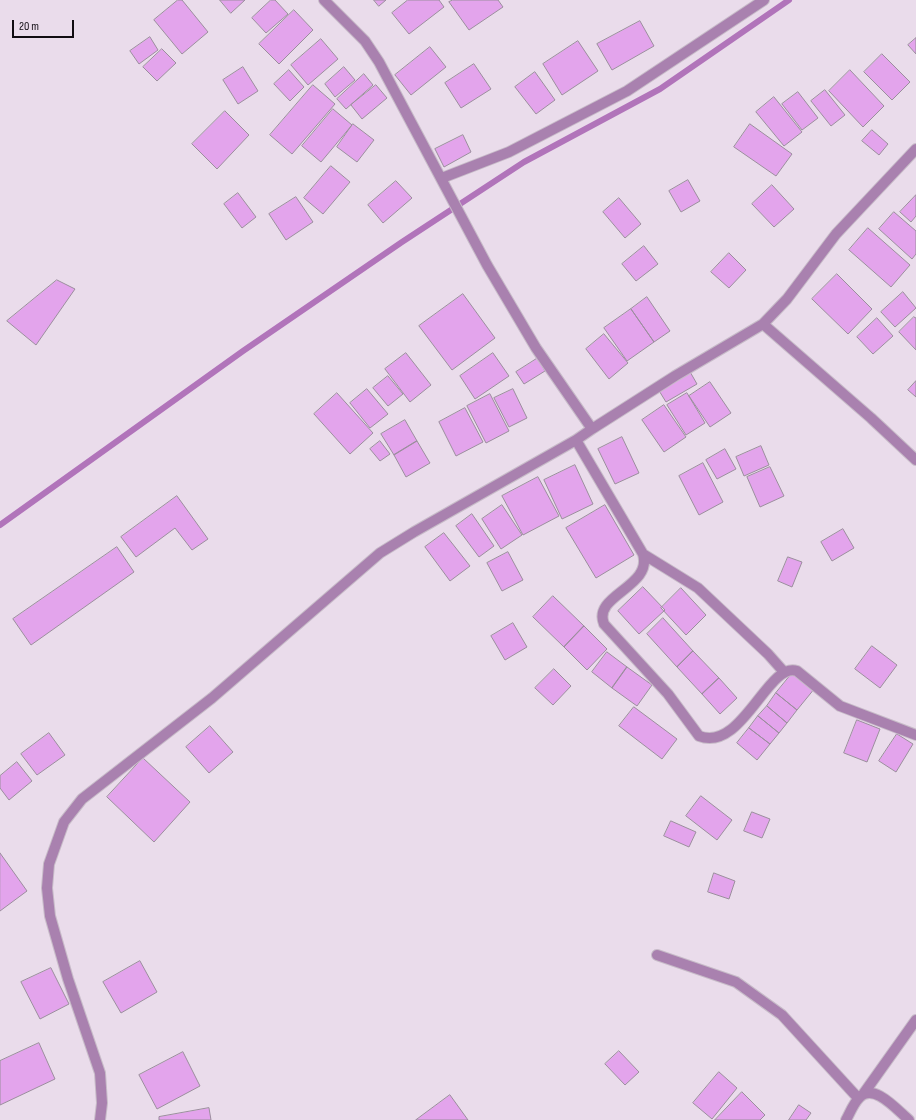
<!DOCTYPE html>
<html>
<head>
<meta charset="utf-8">
<style>
  body { margin:0 }
  #map { position:relative; width:916px; height:1120px; overflow:hidden; background:#eadceb; font-family:"Sofia Sans Condensed",sans-serif }
  canvas { display:block }
  .scale { position:absolute; left:12px; top:20px; width:62px; height:18px; box-sizing:border-box; border:2px solid #110c12; border-top:0; padding-left:5px; font-size:12px; line-height:14px; white-space:nowrap; color:#110c12; -webkit-text-stroke:3px #eadceb; paint-order:stroke }
</style>
</head>
<body>
<div id="map">
<canvas width="916" height="1120"></canvas>
<div class="scale">20 m</div>
</div>
<script>
const context = document.querySelector('canvas').getContext('2d');
context.lineJoin = 'round';
function trace(path, color, width, dash) { context.strokeStyle = color; context.lineWidth = width; context.lineCap = dash ? 'butt' : 'round'; context.setLineDash(dash || []); context.stroke(path); }
function paint(path, color) { context.fillStyle = color; context.fill(path, 'evenodd'); }
trace(new Path2D(`
  M0,525L243,351L402,242L524,162L660,89L789,0`), '#b174ba', 6);
const building = new Path2D(`
  M178,0H182L208,32L182,54L154,20Z
  M220,0H245L231,13Z
  M271,0H275L288,14L266,33L252,18Z
  M374,0H386L379,6Z
  M408,0H439L444,7L409,34L392,13Z
  M453,0H498L503,7L469,30L449,2Z
  M294,10L313,30L279,64L259,44Z
  M640,21L654,46L612,70L597,44Z
  M150,37L158,50L139,64L130,51Z
  M916,38V54L908,45Z
  M321,39L338,59L308,85L291,65Z
  M578,41L598,71L562,95L543,64Z
  M430,47L446,67L411,95L395,75Z
  M162,49L176,63L157,81L143,67Z
  M882,54L910,82L892,100L864,72Z
  M474,64L491,89L461,108L445,83Z
  M243,67L258,91L238,104L223,80Z
  M344,67L355,80L335,97L325,84Z
  M289,70L304,87L290,101L274,84Z
  M850,70L884,106L863,127L829,91Z
  M535,72L555,100L536,114L515,87Z
  M364,74L373,85L346,109L337,99Z
  M313,85L335,104L292,154L270,135Z
  M376,85L387,98L362,119L351,105Z
  M825,90L845,115L831,126L811,101Z
  M798,92L818,118L802,130L782,104Z
  M774,97L802,132L784,146L756,112Z
  M333,109L352,125L321,162L302,146Z
  M225,111L249,135L217,169L192,144Z
  M353,124L374,140L357,162L337,147Z
  M750,124L792,154L776,176L734,147Z
  M872,130L888,144L879,155L862,141Z
  M463,135L471,152L444,167L435,149Z
  M331,166L350,182L323,214L304,198Z
  M688,180L700,201L681,212L669,191Z
  M396,181L412,198L383,223L368,205Z
  M772,185L794,209L774,227L752,204Z
  M238,193L256,217L242,228L224,204Z
  M916,195V216L911,222L900,212Z
  M296,197L313,222L286,240L269,214Z
  M619,198L641,224L625,238L603,212Z
  M894,212L916,231V254L912,259L879,229Z
  M868,228L910,265L891,287L849,250Z
  M644,246L658,264L636,281L622,264Z
  M729,253L746,270L729,288L711,272Z
  M837,274L872,309L848,334L812,299Z
  M57,280L75,289L36,345L7,321Z
  M903,292L916,308L895,327L881,312Z
  M463,294L495,338L452,370L419,326Z
  M647,297L670,331L654,342L631,309Z
  M631,309L654,342L627,361L604,328Z
  M914,317L916,318V350L899,332Z
  M877,318L893,336L873,354L857,337Z
  M604,334L628,363L609,379L586,349Z
  M406,353L431,385L410,402L385,369Z
  M493,353L509,376L475,399L460,376Z
  M538,358L545,371L524,384L516,372Z
  M689,370L697,384L666,402L658,389Z
  M388,376L403,394L388,406L373,388Z
  M916,381V397L908,390Z
  M710,382L731,413L710,427L689,396Z
  M367,389L388,414L370,428L350,403Z
  M513,389L527,418L509,427L494,398Z
  M337,393L373,433L350,454L314,414Z
  M687,393L705,423L686,435L667,405Z
  M490,394L509,431L486,443L467,406Z
  M664,405L686,437L664,452L642,420Z
  M465,408L483,442L456,456L439,422Z
  M405,420L417,441L394,455L381,434Z
  M622,437L639,473L615,484L598,449Z
  M380,441L390,454L380,461L370,449Z
  M417,441L430,463L406,477L394,455Z
  M761,446L769,465L744,476L736,457Z
  M725,449L736,469L717,479L706,460Z
  M703,463L723,502L699,515L679,476Z
  M575,465L593,504L562,519L544,480Z
  M770,467L784,496L760,507L747,477Z
  M538,477L559,516L523,535L502,496Z
  M177,496L208,539L192,550L175,528L136,557L121,537Z
  M502,505L522,535L501,549L482,519Z
  M605,505L634,555L596,578L566,528Z
  M472,514L494,546L479,557L456,526Z
  M843,529L854,548L832,561L821,542Z
  M444,533L470,566L450,581L425,547Z
  M117,547L134,572L31,645L13,619Z
  M508,552L523,580L502,591L487,563Z
  M788,557L802,562L792,587L778,581Z
  M643,587L665,610L639,634L618,611Z
  M681,588L706,615L686,635L661,608Z
  M553,596L584,626L564,647L533,617Z
  M663,618L693,651L677,667L647,634Z
  M513,623L527,647L505,660L491,636Z
  M584,626L607,649L587,670L564,647Z
  M872,646L897,665L880,688L855,669Z
  M693,651L719,678L702,694L677,667Z
  M607,652L627,667L612,688L592,672Z
  M627,667L652,685L637,706L612,688Z
  M554,669L571,686L553,705L535,688Z
  M794,671L815,688L797,710L776,693Z
  M719,678L737,698L720,714L702,694Z
  M776,693L797,710L787,723L767,706Z
  M767,706L787,723L779,733L758,716Z
  M634,707L677,739L662,759L619,726Z
  M758,716L779,733L770,744L749,728Z
  M857,720L880,729L867,762L844,753Z
  M210,726L233,752L209,773L186,747Z
  M749,728L770,744L757,760L737,743Z
  M49,733L65,755L37,775L21,754Z
  M897,734L913,744L896,772L879,761Z
  M143,758L190,802L154,842L107,797Z
  M17,762L32,781L9,800L0,788V776Z
  M701,796L732,820L717,840L686,816Z
  M752,812L770,819L762,838L744,831Z
  M671,821L696,832L689,847L664,836Z
  M0,853L27,891L0,911Z
  M714,873L735,881L729,899L708,892Z
  M140,961L157,992L121,1013L103,982Z
  M51,968L69,1004L40,1019L21,982Z
  M39,1043L55,1079L0,1105V1061Z
  M619,1051L639,1072L625,1085L605,1064Z
  M183,1052L200,1086L157,1109L139,1075Z
  M719,1072L737,1088L712,1119L693,1103Z
  M742,1092L765,1115L760,1120H715Z
  M450,1095L468,1120H416Z
  M799,1105L811,1113L806,1120H789Z
  M209,1108L211,1120H159V1117Z`);
paint(building, '#e3a4ec');
trace(building, '#9b8e9d', 1);
const street = new Path2D(`
  M324,0L365,41L379,62L487,265L536,348L592,429
  M442,178L509,152L627,91L764,0
  M763,324L871,418L916,460
  M576,440L643,554C653,587 592,595 604,624L668,694L699,736C742,753 768,661 797,671L840,706L916,735
  M643,554L698,588L768,654L784,672
  M657,955L736,982L782,1015L858,1098
  M864,1093L916,1020
  M100,1120L102,1103L100,1073L68,979L50,916L47,888L49,864L64,822L82,799L212,698L380,553L414,532L576,440L592,429L675,376L763,324L787,299L836,234L916,149
  M846,1120C850,1113 853,1104 859,1098C873,1081 898,1111 909,1120`);
trace(street, '#c7bbc8', 12);
trace(street, '#a981af', 10);
</script>
</body>
</html>
